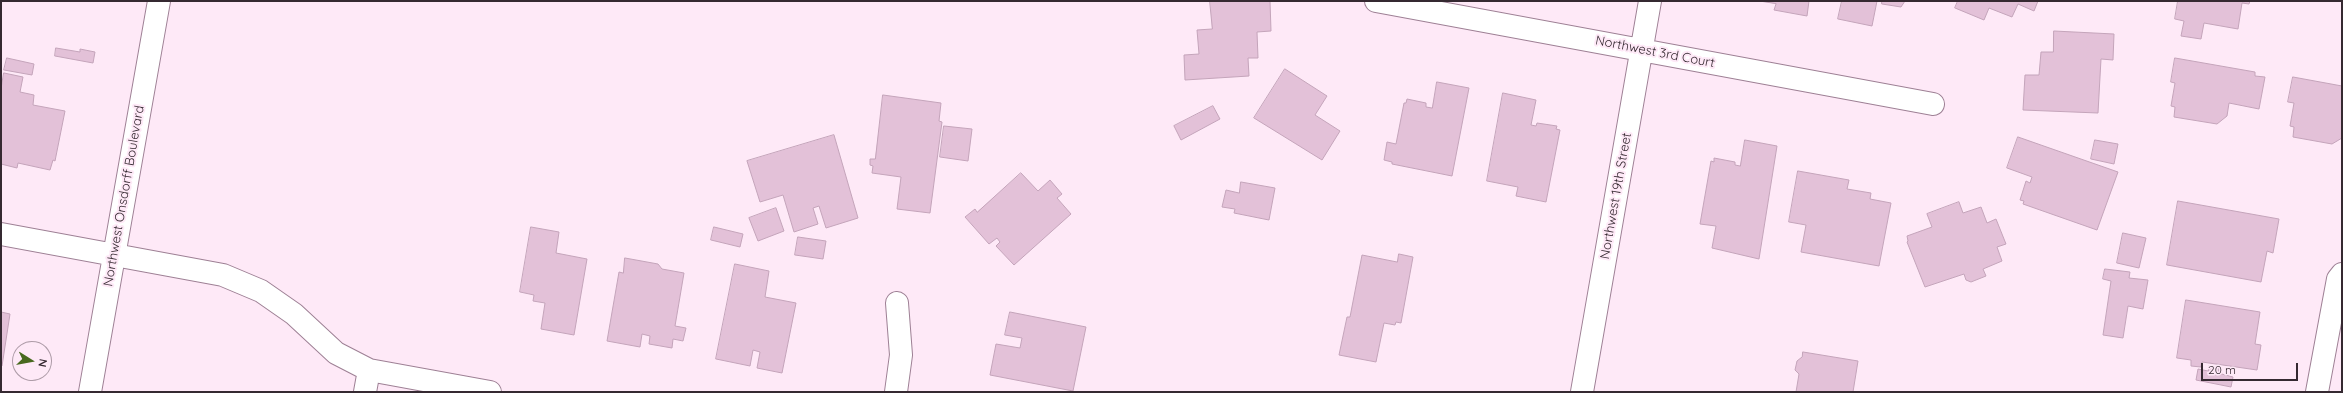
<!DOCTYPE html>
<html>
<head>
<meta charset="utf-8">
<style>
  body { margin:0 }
  #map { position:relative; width:2343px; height:393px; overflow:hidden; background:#fee9f7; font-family:Quicksand,sans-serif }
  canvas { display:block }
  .frame { position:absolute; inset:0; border:2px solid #352931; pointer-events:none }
  .north { position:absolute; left:12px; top:341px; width:40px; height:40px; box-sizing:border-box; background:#fee9f7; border:1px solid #ae9ca8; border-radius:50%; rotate:101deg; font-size:11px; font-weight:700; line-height:16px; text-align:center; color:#352931 }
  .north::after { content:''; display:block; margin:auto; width:14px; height:18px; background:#48691f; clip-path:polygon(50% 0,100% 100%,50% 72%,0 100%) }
  .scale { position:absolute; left:2201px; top:363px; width:97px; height:18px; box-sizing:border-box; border:2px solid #352931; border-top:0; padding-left:5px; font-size:12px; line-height:14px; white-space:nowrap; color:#352931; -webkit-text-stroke:3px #fee9f7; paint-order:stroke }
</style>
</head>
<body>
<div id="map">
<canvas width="2343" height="393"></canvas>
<div class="frame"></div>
<div class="north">N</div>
<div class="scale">20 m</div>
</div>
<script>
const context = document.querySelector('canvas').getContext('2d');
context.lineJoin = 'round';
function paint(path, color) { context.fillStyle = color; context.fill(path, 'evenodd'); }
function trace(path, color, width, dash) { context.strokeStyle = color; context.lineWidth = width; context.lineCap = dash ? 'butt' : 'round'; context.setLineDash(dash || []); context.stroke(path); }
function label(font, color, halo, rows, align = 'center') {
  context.font = font + ' Quicksand,sans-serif'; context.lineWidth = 4; context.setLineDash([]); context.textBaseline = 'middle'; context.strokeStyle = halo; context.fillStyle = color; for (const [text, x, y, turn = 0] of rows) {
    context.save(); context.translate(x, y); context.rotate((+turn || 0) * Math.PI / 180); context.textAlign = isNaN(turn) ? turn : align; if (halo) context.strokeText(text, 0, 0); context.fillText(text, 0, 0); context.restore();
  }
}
const building = new Path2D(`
  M1210,1H1270L1271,31L1257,32L1258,58H1248L1249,76L1185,80L1184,55L1199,54L1197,30L1212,29Z
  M1760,1H1809L1807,16L1774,10L1776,4Z
  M1842,1H1877L1872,26L1838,19Z
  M1882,1H1905L1901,7L1882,4Z
  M1958,1H2038L2034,11L2018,4L2012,17L1989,8L1984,20L1955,8Z
  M2178,1H2250L2249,4L2242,3L2238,29L2204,23L2201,39L2181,36L2184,21L2175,19Z
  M2054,31L2114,34L2113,60L2101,59L2098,113L2023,110L2025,75H2039L2041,52H2053Z
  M56,48L80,52V49L95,52L93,63L55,56Z
  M7,58L34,64L32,75L4,70Z
  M2175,58L2255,72V76L2265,77L2259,109L2229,103L2227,116L2217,124L2174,117L2175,107L2171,106L2175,83L2171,82Z
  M1285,69L1327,96L1315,115L1340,131L1322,160L1254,118Z
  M4,73L23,77L20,92L34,95L33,105L65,111L55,161L53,160L50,170L18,163L17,168L1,164V89Z
  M2293,77L2342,86V138L2332,144L2293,137L2294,127L2290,126L2294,103L2288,102Z
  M1437,82L1469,88L1452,176L1392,164V162L1384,160L1387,142L1396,144L1404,103H1406L1407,99L1426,103V107L1432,108Z
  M1503,93L1536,100L1531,125L1536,126L1537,123L1557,126L1556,129L1560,130L1546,202L1516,196L1518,187L1487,181Z
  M883,95L941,103L939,121L942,122L930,213L897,209L901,177L872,173L873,166L870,165V159H875Z
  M1213,106L1220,119L1181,140L1174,126Z
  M944,126L972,129L968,161L940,157Z
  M834,135L858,218L826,228L819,206L813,208L818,224L794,232L783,195L760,202L747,161Z
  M2018,137L2118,172L2097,230L2023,204L2024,201L2020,200L2026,181L2030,183L2032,177L2007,168Z
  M1745,140L1777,146L1759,259L1712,248L1716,226L1700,224L1711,161L1714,162V158L1735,162V165L1740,166Z
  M2095,140L2118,144L2114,164L2091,159Z
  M1798,171L1849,180L1847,189L1871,193L1870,199L1891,203L1879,266L1801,252L1806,225L1789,222Z
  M1021,173L1038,191L1050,180L1062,194L1057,198L1071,214L1014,265L996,246L1000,242L997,238L989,244L965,217L975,209L977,212Z
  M1241,182L1275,188L1269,220L1234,213L1235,209L1222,207L1226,190L1239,193Z
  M2178,201L2279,219L2273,253L2267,251L2261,282L2167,265Z
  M1959,202L1963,213L1981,207L1987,223L1996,219L2006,244L1997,247L2002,261L1983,269L1986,276L1971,282L1966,280L1964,274L1925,287L1907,242L1908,241L1907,236L1932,227L1927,214Z
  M776,208L784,231L758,241L749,218Z
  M531,227L559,232L556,253L587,259L574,335L541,329L545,303L533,301L534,295L520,292Z
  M714,227L743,234L740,247L711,240Z
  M2123,233L2146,238L2139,268L2117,263Z
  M798,237L826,241L823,259L795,255Z
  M1399,254L1413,257L1401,323L1396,322L1395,325L1384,323L1376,362L1339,355L1347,317H1350L1362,255L1397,262Z
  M625,258L658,264L662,269L684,273L675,326L686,328L683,341L673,339L672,348L649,344L650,336L642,334L640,347L607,341L619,272L623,273Z
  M735,264L769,271L765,297L796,303L782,373L757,368L760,352L753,350L750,366L716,359Z
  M2105,269L2130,272L2129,278L2148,280L2143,309L2128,306L2123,338L2103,335L2111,281L2103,279Z
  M2186,300L2260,312L2255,344L2261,345L2257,370L2202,362L2201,367L2191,366V360L2177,358Z
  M1,312L10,314L2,366H1Z
  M1010,312L1086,327L1073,391L990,375L996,344L1020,348L1022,338L1005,335Z
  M1803,352L1858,361L1853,392H1796L1799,374L1795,370L1797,361L1802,357Z
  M2209,366L2219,368L2218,373L2233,377L2231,387L2196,380L2198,369L2208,371Z`);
paint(building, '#e3c1d8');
trace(building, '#c4a4ba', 1);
const minor = new Path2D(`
  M1376,1L1933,104
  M1,234L223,275L261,291L294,314L336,353L369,370L490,392
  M90,392L159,1
  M365,392L369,370
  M896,392L901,355L897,303
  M1582,392L1650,1
  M2317,392L2338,279L2342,274`);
trace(minor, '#9e8095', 24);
trace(minor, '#fff', 22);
label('13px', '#352931', '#fee9f7', [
  ["Northwest 3rd Court",1655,52,11],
  ["Northwest Onsdorff Boulevard",124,196,-80],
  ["Northwest 19th Street",1616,196,-80]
]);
</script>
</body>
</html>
